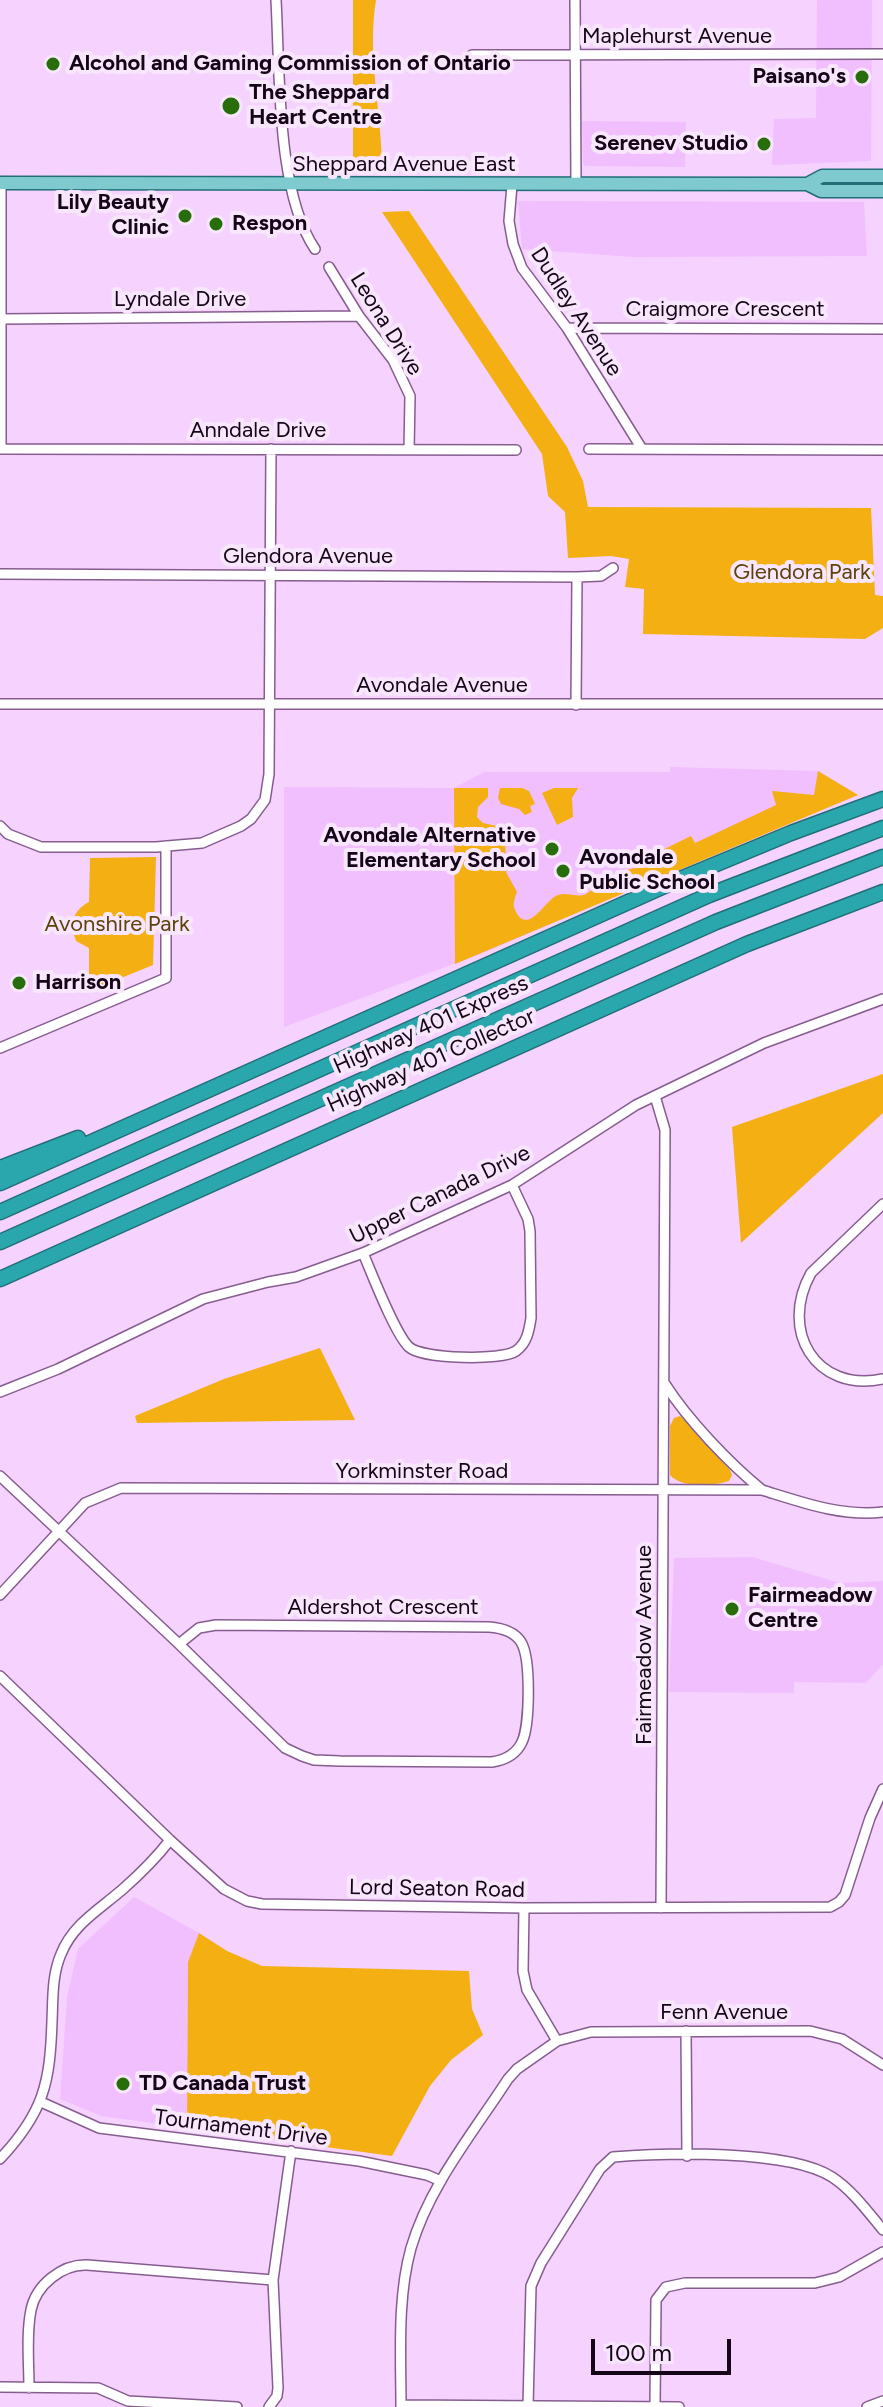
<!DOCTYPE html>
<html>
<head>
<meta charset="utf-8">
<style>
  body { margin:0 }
  #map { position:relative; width:883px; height:2407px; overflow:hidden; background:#f6d2ff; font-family:Figtree,sans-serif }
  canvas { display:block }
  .scale { position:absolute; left:591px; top:2339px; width:140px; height:36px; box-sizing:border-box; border:4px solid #140517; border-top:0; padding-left:10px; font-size:24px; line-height:28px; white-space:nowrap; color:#140517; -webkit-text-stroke:6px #f8e6fd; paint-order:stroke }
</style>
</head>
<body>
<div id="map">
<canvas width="883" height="2407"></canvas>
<div class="scale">100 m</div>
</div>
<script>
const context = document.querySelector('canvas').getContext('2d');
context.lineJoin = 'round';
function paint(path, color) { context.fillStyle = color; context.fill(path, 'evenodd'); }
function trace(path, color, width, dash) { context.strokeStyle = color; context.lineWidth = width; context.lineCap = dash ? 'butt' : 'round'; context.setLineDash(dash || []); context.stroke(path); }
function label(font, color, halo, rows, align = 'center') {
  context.font = font + ' Figtree,sans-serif'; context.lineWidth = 8; context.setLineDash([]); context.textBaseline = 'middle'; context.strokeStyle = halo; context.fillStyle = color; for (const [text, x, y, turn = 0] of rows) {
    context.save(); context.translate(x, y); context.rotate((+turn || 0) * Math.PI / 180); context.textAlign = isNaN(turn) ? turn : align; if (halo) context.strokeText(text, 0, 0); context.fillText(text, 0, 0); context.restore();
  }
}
paint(new Path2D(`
  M817,0H872L871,161L772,165L774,119L816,118Z
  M582,121L686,122L685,167L585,166L583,163Z
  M518,201L864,202L867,256L634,257L522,249Z
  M670,767L818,771L858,795L689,864L483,953L284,1027V787L454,788L484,772H670Z
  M752,1557L840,1583L883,1581V1664L866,1683L794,1682V1693L669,1692L674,1558Z
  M134,1897L199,1933L188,1962L187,2128L101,2116L60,2099L67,1997L78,1949Z`), '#f1bffe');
paint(new Path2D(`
  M353,0H376C367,54 381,109 382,164H353Z
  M409,211L567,447L583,481L588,507L871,508L875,595L883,596V628L865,639L643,634L644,589L625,587L629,559L611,556L568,558L565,512L548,496L542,454L382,212Z
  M818,771L858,795L455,964L454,788H488V797L478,807L477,817L483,823L497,826L505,833L506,872L517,892C515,898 512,904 515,910C528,938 546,898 558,895C567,892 575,897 584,895C590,893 593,887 599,883C612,875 631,866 647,867L644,859L691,836L695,843L776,805L772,791L814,795Z
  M500,788H522L529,791L535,804L530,806L532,812L525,815L519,809L501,804L498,798Z
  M554,788H578L572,798L573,817L557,825L542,793Z
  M156,857L153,965L89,991V948L76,941L72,929L79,928V922L73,921C75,912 81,906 89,902L90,858Z
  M883,1074V1113L741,1243L732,1127Z
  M320,1348L355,1420L137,1423L135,1416L224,1379Z
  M680,1416L688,1422L730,1470L732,1475L729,1481C714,1486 680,1488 670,1475V1426L674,1418Z
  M199,1933L227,1951L262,1966L469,1971L472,2009L483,2035L451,2060L430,2086L392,2156L187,2128L188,1962Z`), '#f4af12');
const minor = new Path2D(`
  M276,0C280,70 276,192 315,249
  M575,0L576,184
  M472,55L883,54
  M1,183V449
  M512,185L509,221L513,244L522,268L567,328L642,449
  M329,267L359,316L393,360L410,396L409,450
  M1,319L359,316
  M567,328L883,329
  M0,449L516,450
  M589,449L883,450
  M0,574L577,577L601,576L613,568
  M0,704H883
  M576,705L577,577
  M0,826L8,834L41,847H156L202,843L241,826L251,819L265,800L269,774L271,449
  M0,1048L166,978V846
  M655,1096L665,1130L661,1908
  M883,1204L811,1273C779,1330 815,1393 883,1379
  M363,1253C372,1274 395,1334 409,1347C422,1359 502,1361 516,1351C527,1343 529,1331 531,1318L530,1231L528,1219L512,1185
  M665,1384C688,1420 729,1463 762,1490
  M0,1392L58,1369L203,1299L268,1282L296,1277L363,1253L512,1185L636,1105L764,1043L883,999
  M0,1476L179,1644L199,1628L216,1625L489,1627C502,1628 514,1631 521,1642C531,1658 530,1725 522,1742C516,1755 505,1760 492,1762L340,1761L314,1760L302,1756L285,1748L179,1644
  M0,1595L85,1503L121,1488L762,1490C801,1502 842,1517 883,1512
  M0,1676L170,1840L224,1889L247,1901L262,1904L524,1908L830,1907L839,1902L845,1895L870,1818L883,1789
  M524,1908L523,1971L527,1990L557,2041
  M686,2031L687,2156
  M41,2102L99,2128L359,2161L427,2175L441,2181
  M0,2159C44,2112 50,2083 52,2021C53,1998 52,1975 61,1954C73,1924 100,1909 123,1889C140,1874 157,1857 170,1840
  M0,2387L98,2388L128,2401L237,2407
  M29,2388C29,2363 26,2334 31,2310C36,2285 62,2264 87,2265L273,2280
  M401,2405L679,2407
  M528,2406L531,2286L541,2263L600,2169L613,2157C666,2153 788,2149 832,2177C852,2190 868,2212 883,2230
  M655,2406L656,2300L666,2287L685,2283H815L839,2277L883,2252
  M269,2407L277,2396L278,2388L273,2280L291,2151
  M401,2407C401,2356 397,2298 411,2248C429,2186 473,2133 508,2079L517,2069L557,2041L591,2032L810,2031L842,2039L883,2065
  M867,2407L883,2401`);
const major = new Path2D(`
  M0,183L807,184L821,191H883
  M807,184L822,176H883`);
const highway = new Path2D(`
  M0,1168L78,1138
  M0,1183L673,882L791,833L883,799
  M0,1212L709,895L883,828
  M0,1242L716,922L883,857
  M0,1279L747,944L883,892`);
trace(minor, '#855d8f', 12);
trace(major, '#226e78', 15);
trace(highway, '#226e78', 17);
trace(minor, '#fff', 9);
trace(major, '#7fcace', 12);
trace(highway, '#2aa7ad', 14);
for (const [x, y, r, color] of [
  [53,64,8,"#276e0b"],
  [862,77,8,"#276e0b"],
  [231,106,10,"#276e0b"],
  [764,144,8,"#276e0b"],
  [185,216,8,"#276e0b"],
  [216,224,8,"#276e0b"],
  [552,849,8,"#276e0b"],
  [563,871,8,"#276e0b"],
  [19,983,8,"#276e0b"],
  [732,1609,8,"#276e0b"],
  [123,2084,8,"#276e0b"]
]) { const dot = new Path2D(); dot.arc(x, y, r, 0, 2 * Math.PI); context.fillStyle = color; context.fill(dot); trace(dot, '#f8e6fd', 3); }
label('22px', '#140517', '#f8e6fd', [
  ["Maplehurst Avenue",677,37],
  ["Sheppard Avenue East",404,165],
  ["Lyndale Drive",180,300],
  ["Craigmore Crescent",725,310],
  ["Dudley Avenue",576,312,57],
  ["Leona Drive",386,324,58],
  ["Anndale Drive",258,431],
  ["Glendora Avenue",308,557],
  ["Avondale Avenue",442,686],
  ["Highway 401 Express",431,1025,-24],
  ["Highway 401 Collector",431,1061,-24],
  ["Upper Canada Drive",440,1195,-26],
  ["Yorkminster Road",422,1472],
  ["Aldershot Crescent",383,1608],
  ["Fairmeadow Avenue",645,1645,-90],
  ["Lord Seaton Road",437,1889,1],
  ["Fenn Avenue",724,2013],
  ["Tournament Drive",241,2128,7]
]);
label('bold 22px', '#140517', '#f8e6fd', [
  ["Alcohol and Gaming Commission of Ontario",69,64],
  ["Paisano's",846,77,"right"],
  ["The Sheppard",249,93],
  ["Heart Centre",249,118],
  ["Serenev Studio",748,144,"right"],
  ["Lily Beauty",169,203,"right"],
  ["Clinic",169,228,"right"],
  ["Respon",232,224],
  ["Avondale Alternative",536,836,"right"],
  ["Elementary School",536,861,"right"],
  ["Avondale",579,858],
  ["Public School",579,883],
  ["Harrison",35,983],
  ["Fairmeadow",748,1596],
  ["Centre",748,1621],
  ["TD Canada Trust",139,2084]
], 'left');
label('22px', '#5c4108', '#f8e6fd', [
  ["Glendora Park",802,573],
  ["Avonshire Park",117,925]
]);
</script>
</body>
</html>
